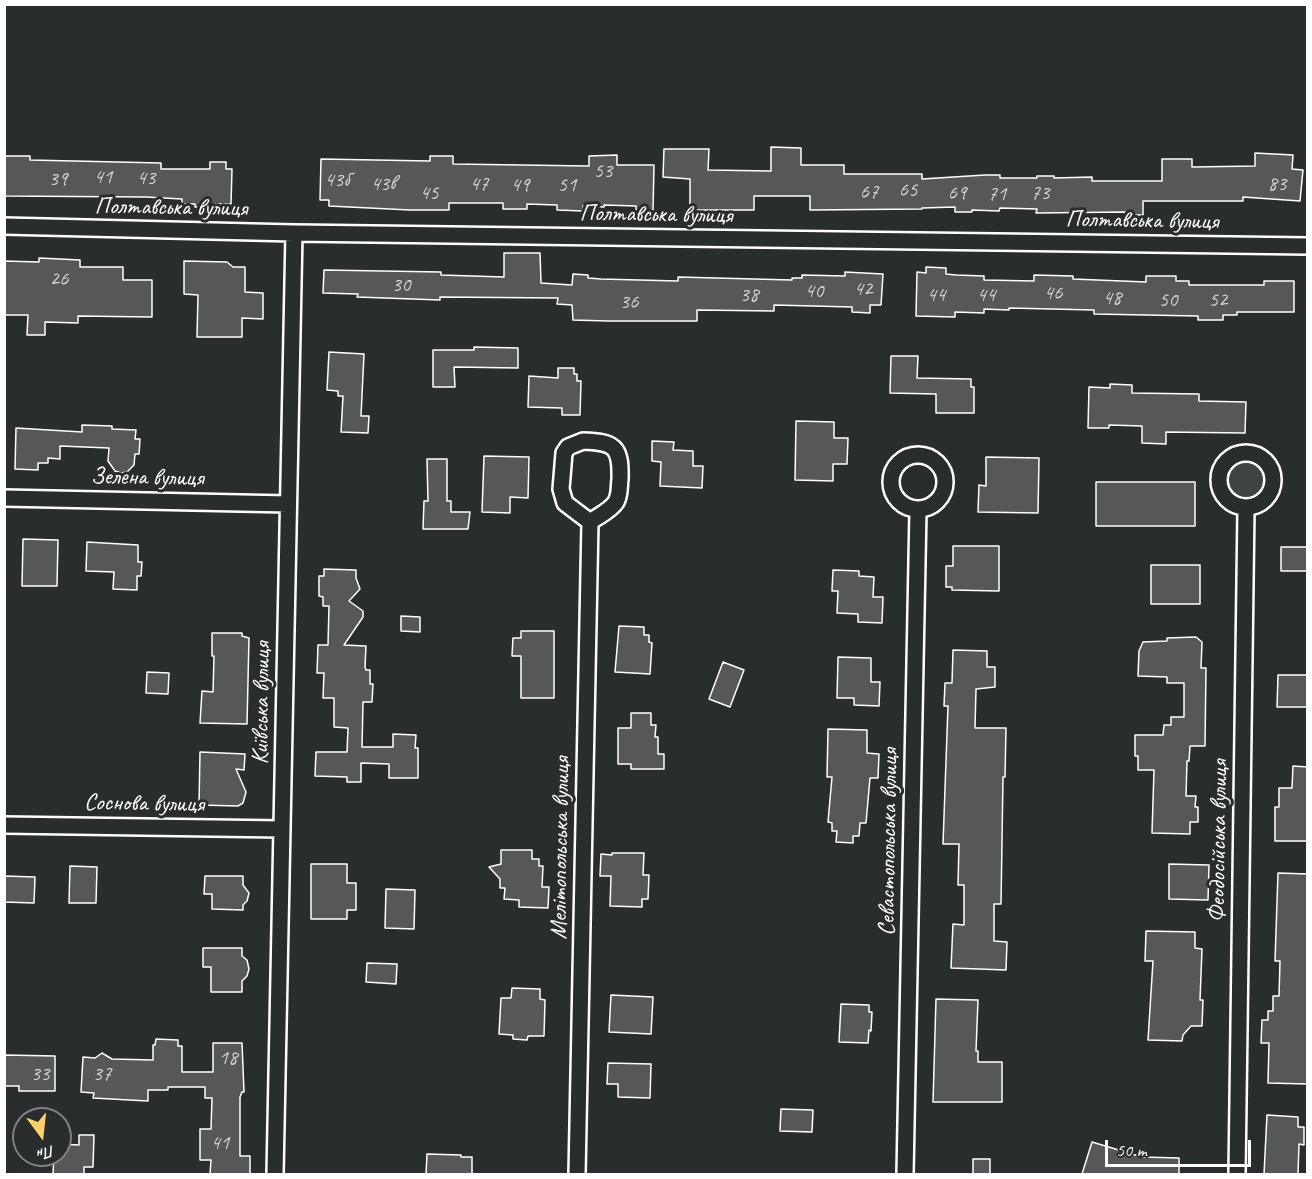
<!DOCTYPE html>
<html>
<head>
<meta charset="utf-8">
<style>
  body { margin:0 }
  #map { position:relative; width:1312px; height:1179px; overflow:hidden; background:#2a2d2e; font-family:Caveat,sans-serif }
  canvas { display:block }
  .frame { position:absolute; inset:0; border:6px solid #fff; pointer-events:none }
  .north { position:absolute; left:12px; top:1107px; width:60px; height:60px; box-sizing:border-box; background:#2a2d2e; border:2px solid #7f8182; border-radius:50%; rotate:165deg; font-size:16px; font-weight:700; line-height:24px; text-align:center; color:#fff }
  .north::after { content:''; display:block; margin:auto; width:21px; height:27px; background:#ffd166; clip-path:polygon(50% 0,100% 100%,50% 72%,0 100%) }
  .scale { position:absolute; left:1105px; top:1140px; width:146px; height:27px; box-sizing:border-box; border:3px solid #fff; border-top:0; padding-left:8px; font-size:18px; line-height:21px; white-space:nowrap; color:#fff; -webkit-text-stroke:4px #2a2d2e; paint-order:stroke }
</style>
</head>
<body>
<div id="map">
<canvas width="1312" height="1179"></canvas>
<div class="frame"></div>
<div class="north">Пн</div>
<div class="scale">50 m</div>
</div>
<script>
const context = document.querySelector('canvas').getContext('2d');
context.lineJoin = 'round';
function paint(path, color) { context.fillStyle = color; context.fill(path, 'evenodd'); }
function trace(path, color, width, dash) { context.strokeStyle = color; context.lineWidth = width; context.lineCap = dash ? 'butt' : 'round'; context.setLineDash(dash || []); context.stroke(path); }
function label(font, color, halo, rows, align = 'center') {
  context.font = font + ' Caveat,sans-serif'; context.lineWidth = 6; context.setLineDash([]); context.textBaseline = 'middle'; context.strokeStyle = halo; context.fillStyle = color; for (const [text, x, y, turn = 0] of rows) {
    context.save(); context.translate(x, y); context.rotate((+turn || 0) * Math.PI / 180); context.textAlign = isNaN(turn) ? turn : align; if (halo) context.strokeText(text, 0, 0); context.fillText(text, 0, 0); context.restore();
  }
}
paint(new Path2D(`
  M1219 480a27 27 0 1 1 54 0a27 27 0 1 1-54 0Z`), '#414445');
const building = new Path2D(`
  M771,147L801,148V165H844V174H922V179L985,175H1000V178H1037V176H1054V178L1092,177V181H1162V159H1192V167L1255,166V153L1293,155L1292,169L1303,170L1300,201L1243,197V201H1143V215H1125V212L1036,213L1037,209L1000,208L999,211L972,210V212H955V207L922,208V209L810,210V196H754V210H690V179L663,177L664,149H709L708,170L771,171Z
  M617,155V165H654L653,210H636V206L604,205V207L583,206V211L557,210V205L527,204V209H503V203H449V210H410L329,206V200H320L321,159L430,161V156H453V164L589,166V156Z
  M4,156H30V160L161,163V169H210V162H226V169H232L231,204H214V207H195V204H182V199L146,197L4,196Z
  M504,253H540L541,283L572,285L573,274L588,275V278L601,279L678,281V277L792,280V278H802V275L845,276V272L883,274L881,305H870V313L852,312V307L774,305V311L697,310V321H608L573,320L572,305L557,304L558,298L440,297V300L357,297L358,294L323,293L324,270L441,272V275L504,277Z
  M39,258L80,260V267H123V280H152V317L78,316V323L45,322V335H27L28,315H4V261L39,262Z
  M184,261L227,262L233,267H245V292L263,293V319L242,318V337H197L198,295L184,294Z
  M926,267L946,268V274L956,275L984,276V280L1034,281V275L1073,276V279L1146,282V276H1176V281H1189V285H1264V281H1294V312H1237V315H1223V320H1198V316L1094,314V310L1009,308V310L984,309V313L955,312V317L916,316L917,272L926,273Z
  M474,347L518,348V368L454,367L455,387H433V350H474Z
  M329,352L364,354L361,416H369L368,433L341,432L343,396H338V391L327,390Z
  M891,356H918L917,378L971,379V387H974V413H936V394L890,393Z
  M558,368H574V374H577V381H581L580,415H562V408L528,407L529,376L558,378Z
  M1110,384L1132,385V393L1199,394V401L1246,402L1245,433L1166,432V444L1142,443V426L1109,425V428H1088L1089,387L1110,388Z
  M796,421L834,422V438H848L847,464H833V481L795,480Z
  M82,425L112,426V429L136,430L135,439H140L139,454H135L134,465L127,472L121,473L115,471L108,461L109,448L60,446V459L48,458V463H38V470L15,469L16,428L82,432Z
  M652,441L674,442L673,450L693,451V466H703L702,488L660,486L661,462L652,461Z
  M484,456L529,457L528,498L510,497V513L482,512Z
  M986,457L1039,458L1038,513L978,512L979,485L986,486Z
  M427,459H447V501H451V512H470L468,529H423L424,501H428Z
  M1096,482H1195V526H1096Z
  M23,539L58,540L57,586H22Z
  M87,542L138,545V562H142L141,576H137V590L113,589L114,572L86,571Z
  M953,546H999V591L952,590V587H946V566H953Z
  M1281,547H1308V571H1281Z
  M1151,565H1200V604H1151Z
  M324,569L356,570V578L360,589L349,601L363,611V617L344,645L366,646L365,667L366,670H370V684H373L372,702H363L362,747H393V734L416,735L415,748H418V778H389V764L361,763V782H347V777L315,776L316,752H347L348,728L334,727V698H323L324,673H317L318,645H328L329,606H323V597L319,596V576H324Z
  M833,570L859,571V576L874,577L873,597H883L882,623L858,622V614L837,613L838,591H832Z
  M401,616L420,617V632L401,631Z
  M619,626L644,627V635H649V642L652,643L650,674L615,672Z
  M521,631H554V698H521V656H512L513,638H521Z
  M212,633H242V636L249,638L247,724L200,723L202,691L213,692L214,656H212Z
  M1196,637L1202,642L1201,668H1206L1205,746H1190L1189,761H1187L1186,796H1196L1195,807H1198V822H1190V834L1152,833L1154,770H1138V756H1135V735H1163L1164,725H1171V717H1184V683H1167V677L1138,676L1139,651L1143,642L1167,641V638Z
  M953,650L987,651V667H995V687L976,689L975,728H1006L1005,777H1003L1001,904H994V941L1007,942L1006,970L951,968L953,924L964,925V885H958L959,844H943L948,706H944L945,683H952Z
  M838,657L871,658V682H880L879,706L854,705V698H837Z
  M723,662L744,670L730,707L709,699Z
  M147,672L169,673L168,694L146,693Z
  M1278,675H1308V707H1277Z
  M631,713H651V725H656L655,737H658V754H664V769H631V764H618V728H631Z
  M828,729L867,730V753L879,754L878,778H870L866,823H860L859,836H853V843L836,842L837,831H832V823L828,822L832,777H827Z
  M200,752L245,754L244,770L236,769L246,792L243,803L238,806L199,805Z
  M1293,766L1308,767V841H1275V807H1279V788H1292Z
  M501,850H532V859H539V866H543L542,887H549L548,908L519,907V900L504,899L505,888H500V879L489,867L501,864Z
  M612,853H644L643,875H649L648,899H642V907L610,906L611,876H600L601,854L612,855Z
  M311,864H347V883H356V910H347V919H311Z
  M1169,864L1209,865L1208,900L1169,899Z
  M70,866L97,867L96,903H69Z
  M1278,873L1308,874V1084L1268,1083L1269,1043H1261L1262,1020H1268V1011H1273V996H1279L1280,961H1275Z
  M4,876L35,877L34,903L4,902Z
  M205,876H243V885L249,893L247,901L243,905V910L212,909V894H204Z
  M386,889L415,890L414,929L385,928Z
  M1146,931L1195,932V948L1202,949L1200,1000H1203L1202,1026H1191L1183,1035L1182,1041L1148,1040L1153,961H1145Z
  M203,948H242V956L247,960L249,969L247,976L242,981V992H211V967H203Z
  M367,963L397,964L396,984L366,982Z
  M512,988L540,989V999L545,1000L544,1036H528L527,1040L513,1039V1035L499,1034L501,998H511Z
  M611,995L653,997L651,1034L609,1032Z
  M936,999L978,1000L976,1051H978V1062H1002V1102H933Z
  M841,1004L869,1005V1012H872L871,1031L869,1030L868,1043L839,1042Z
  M156,1039L178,1040V1046H182V1072H213V1043H242L244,1092H242L240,1097V1156H250V1174H210L211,1160H200V1129H211L212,1098H205V1087H168V1090H148V1101L93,1098L94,1093L81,1092L83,1057L95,1058L102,1053L112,1059L153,1060V1045H155Z
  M4,1055L55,1056V1091H19V1086H4Z
  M608,1063L651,1064L650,1098L618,1097V1084H607Z
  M781,1109L813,1110L812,1132L780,1131Z
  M1267,1115L1298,1117V1127H1304V1145L1299,1144L1298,1174H1264Z
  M79,1135H94L93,1167H84V1174H53L54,1155H60V1144L79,1145Z
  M1092,1142L1142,1157L1179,1158V1174H1082Z
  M427,1154L461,1155V1157H472V1174H426Z
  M973,1159H990V1174H973Z`);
paint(building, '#555758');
trace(building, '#fff', 1.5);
const minor = new Path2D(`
  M4,226L294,233L1308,246
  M583,441C614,442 621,446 620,479C619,487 620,495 616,502C610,511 598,516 590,522L565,503L561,489L564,453L568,447Z
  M1219 480a27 27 0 1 1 54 0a27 27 0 1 1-54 0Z
  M891 482a27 27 0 1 1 54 0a27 27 0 1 1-54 0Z
  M4,498L288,504
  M4,825L282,829
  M275,1174L294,233
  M577,1174L590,522
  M905,1174L918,510
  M1237,1174L1246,508`);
trace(minor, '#fff', 20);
trace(minor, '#2a2d2e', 15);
label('21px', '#d4d5d5', null, [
  ["53",603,171],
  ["41",103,177],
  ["43",146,178],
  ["39",58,179],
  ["43б",337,180],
  ["43в",383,184],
  ["47",479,184],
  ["83",1277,184],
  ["49",520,185],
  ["51",567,185],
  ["65",908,190],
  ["67",869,192],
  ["45",429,193],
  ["69",957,193],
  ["73",1040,193],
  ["71",997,194],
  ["26",59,279],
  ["30",401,285],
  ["42",863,289],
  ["40",814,291],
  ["46",1053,293],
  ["38",749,295],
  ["44",936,295],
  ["44",986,295],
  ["48",1112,298],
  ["50",1168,300],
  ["52",1218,300],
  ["36",629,302],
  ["18",228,1058],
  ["33",40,1074],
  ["37",102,1074],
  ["41",220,1143]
]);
label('24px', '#fff', '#2a2d2e', [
  ["Полтавська вулиця",171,208,1],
  ["Полтавська вулиця",656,215,1],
  ["Полтавська вулиця",1142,221,1],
  ["Зелена вулиця",147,478,1],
  ["Київська вулиця",262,703,-89],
  ["Соснова вулиця",144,804,1],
  ["Феодосійська вулиця",1219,841,-89],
  ["Севастопольська вулиця",889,842,-89],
  ["Мелітопольська вулиця",561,848,-89]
]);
</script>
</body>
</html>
